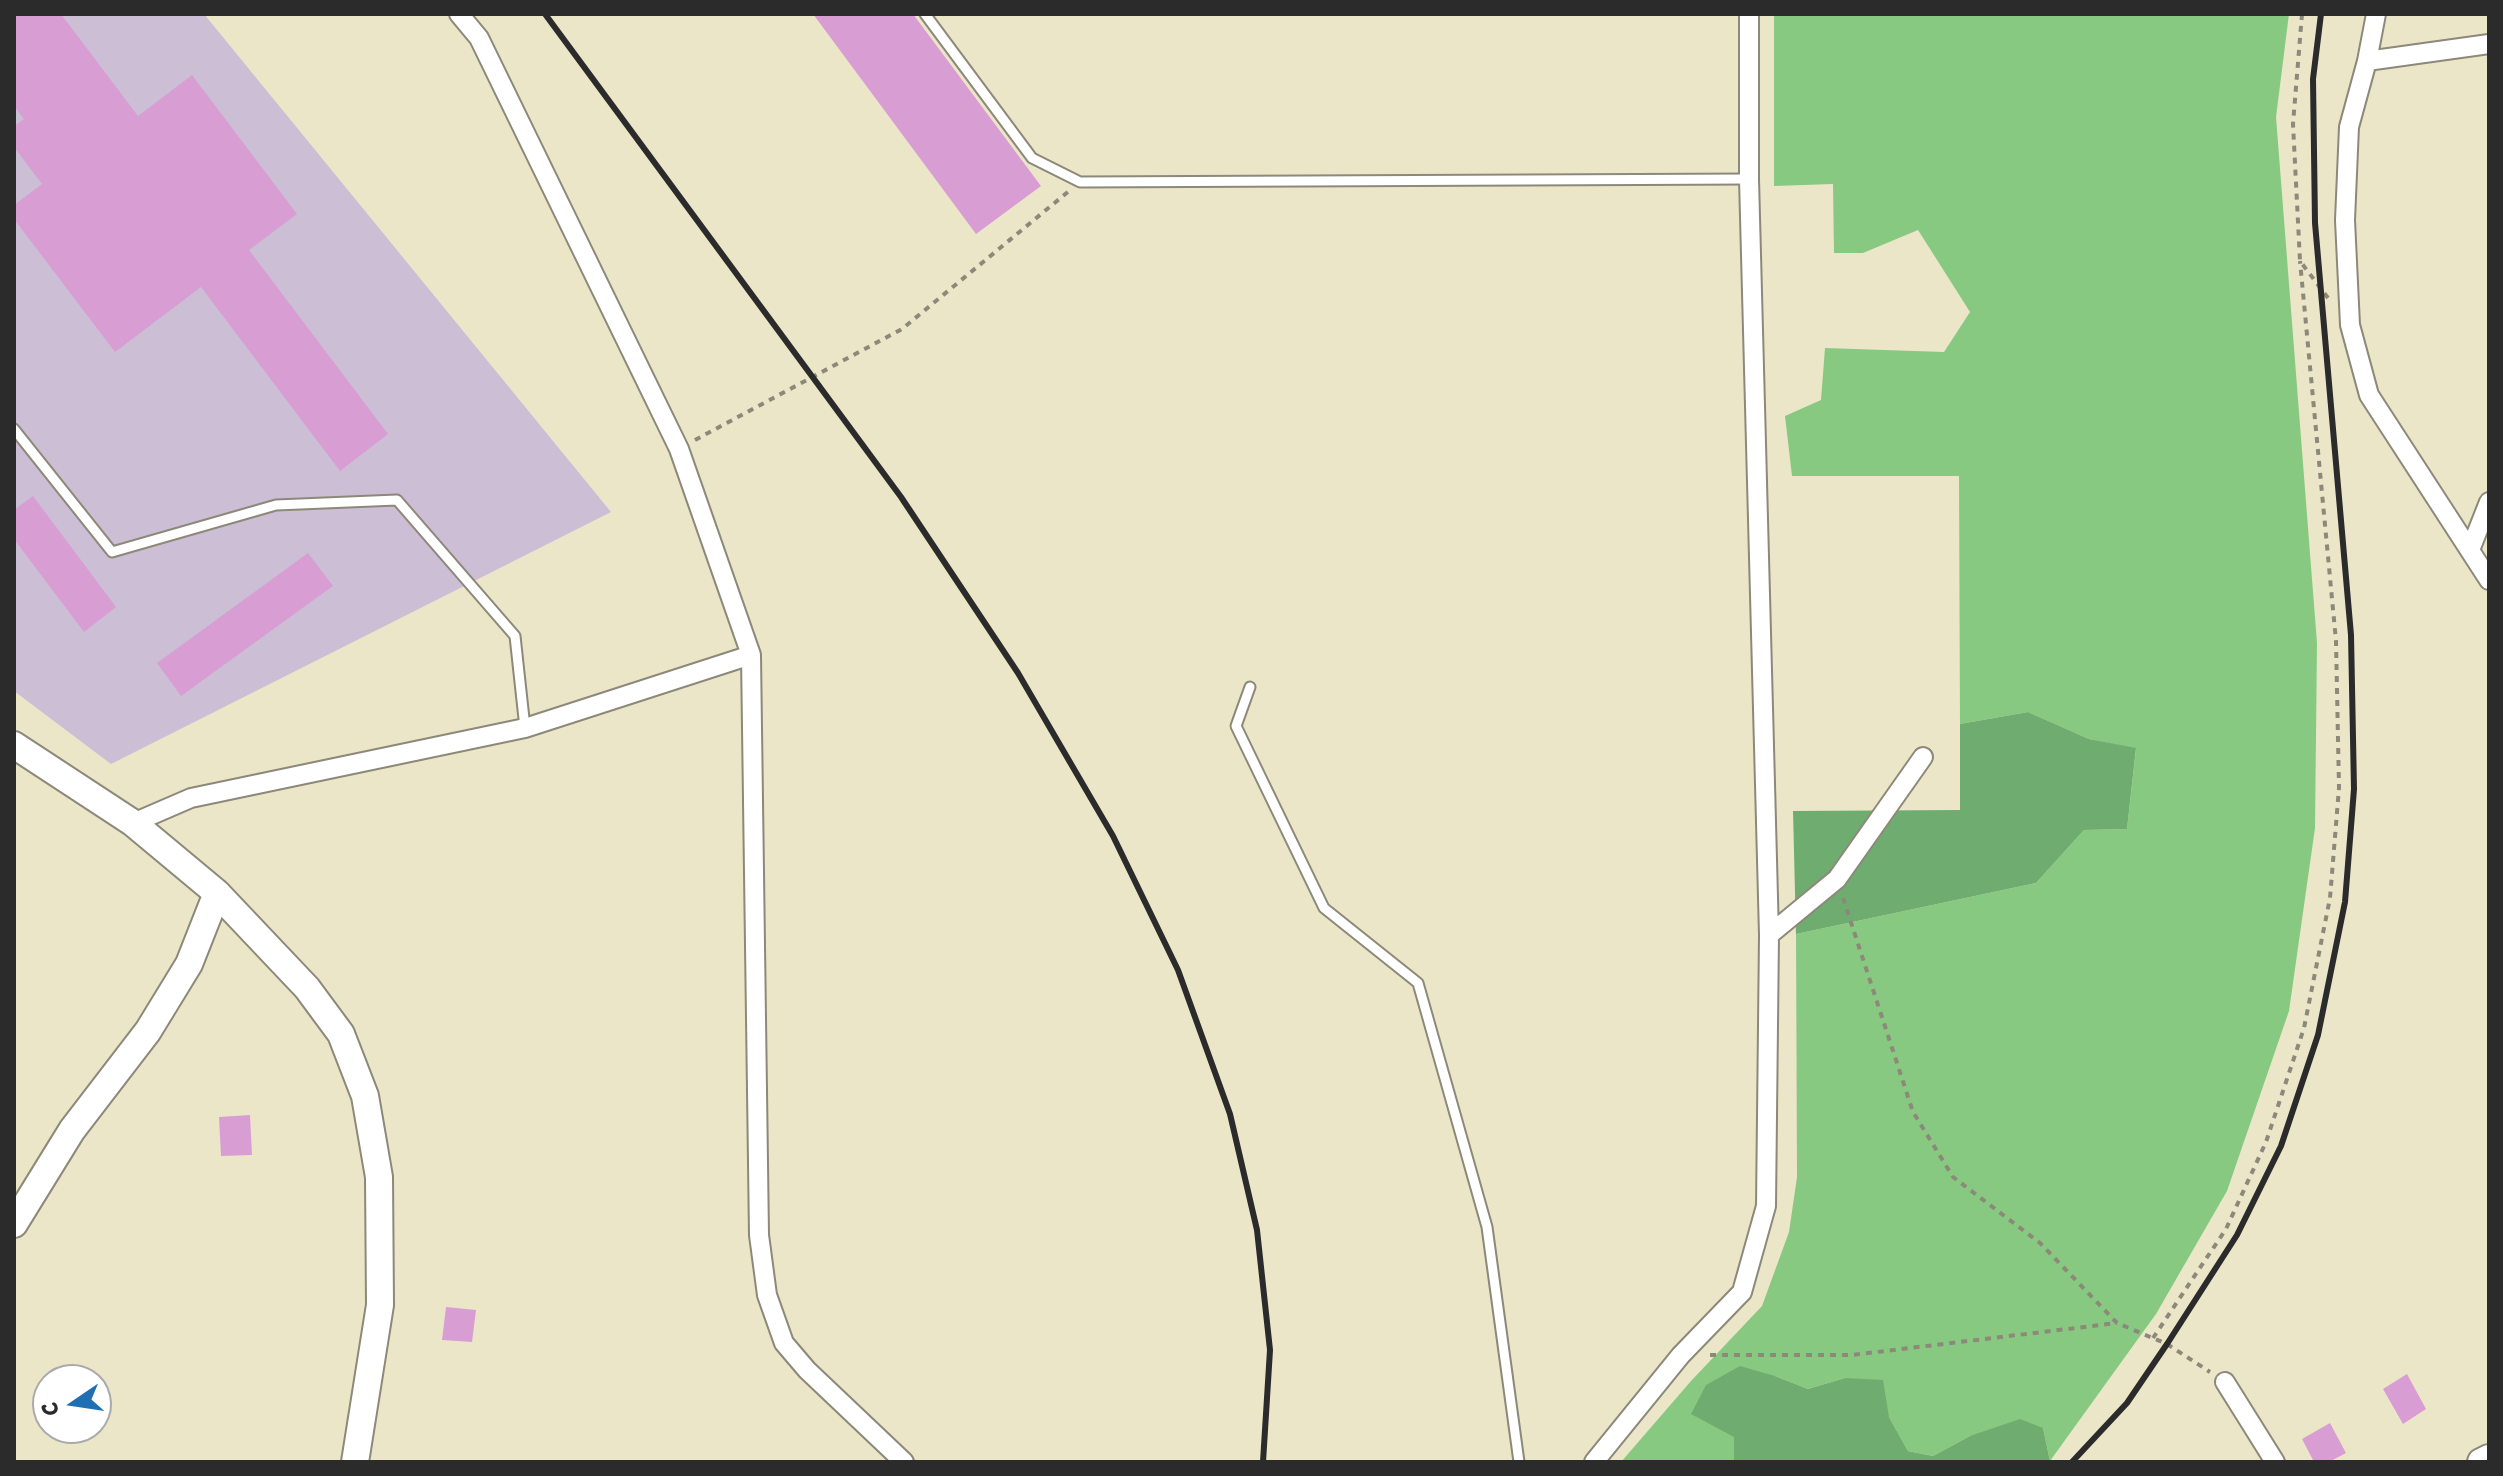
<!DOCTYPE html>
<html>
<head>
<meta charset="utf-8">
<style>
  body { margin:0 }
  #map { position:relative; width:2503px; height:1476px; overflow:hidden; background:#ece6c8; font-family:"Shantell Sans",sans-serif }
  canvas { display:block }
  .frame { position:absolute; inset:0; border:16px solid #2b2b2b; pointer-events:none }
  .north { position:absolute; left:32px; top:1364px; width:80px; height:80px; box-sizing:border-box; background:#fff; border:2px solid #aaa; border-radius:50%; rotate:257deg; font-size:22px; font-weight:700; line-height:32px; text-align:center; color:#2b2b2b }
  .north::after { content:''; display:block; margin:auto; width:28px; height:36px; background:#1f6fb2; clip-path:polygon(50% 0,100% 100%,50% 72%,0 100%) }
</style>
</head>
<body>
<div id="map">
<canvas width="2503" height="1476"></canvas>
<div class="frame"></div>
<div class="north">С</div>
</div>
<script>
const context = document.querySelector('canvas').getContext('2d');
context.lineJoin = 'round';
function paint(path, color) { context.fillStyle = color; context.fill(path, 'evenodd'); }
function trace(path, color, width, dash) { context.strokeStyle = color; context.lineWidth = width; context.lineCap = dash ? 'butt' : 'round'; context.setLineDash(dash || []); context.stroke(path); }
paint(new Path2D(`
  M14,14H204L611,512L111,764L14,691Z`), '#ccbed4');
paint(new Path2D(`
  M1774,14H2289L2276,117L2317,643L2315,828L2289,1011L2227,1191L2156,1314L2050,1461L2043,1428L1970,1436L1933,1456L1908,1451L1889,1417L1845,1378L1808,1389L1775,1376L1734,1437V1462H1621L1691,1381L1762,1306L1789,1232L1797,1177L1796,934L2036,883L2084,830L2127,829L2136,749L2089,739L2028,712L1960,724L1959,476H1792L1785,416L1821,400L1825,348L1944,352L1970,312L1918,230L1863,253H1834L1833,184L1774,186Z`), '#88c981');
paint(new Path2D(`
  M2028,712L2089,739L2136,748L2127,829L2084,830L2036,883L1796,934L1793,811L1960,810V724Z
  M1740,1366L1775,1376L1808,1389L1845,1378L1883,1380L1889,1417L1908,1451L1933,1456L1970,1436L2020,1419L2043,1428L2050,1461L1734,1462V1437L1691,1414L1706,1385Z`), '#6ead6f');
paint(new Path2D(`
  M14,14H61L138,116L192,75L297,214L249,250L388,434L340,471L201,287L115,352L14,219V205L42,184L14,147V126L24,119L14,106Z
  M813,14H913L1041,186L976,234Z
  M33,496L116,607L84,632L14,539V510Z
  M308,553L333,586L181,696L157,663Z
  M250,1115L252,1155L221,1156L219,1117Z
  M446,1307L476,1310L472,1342L442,1340Z
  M2407,1374L2426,1409L2403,1424L2383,1389Z
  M2330,1423L2346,1453L2329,1462H2314L2302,1439Z`), '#d89ed4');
const lane = new Path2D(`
  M925,14L1032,158L1080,182L1749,179
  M14,429L112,552L276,505L397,500L515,636L525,728
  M1250,687L1236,726L1324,908L1418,983L1487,1227L1519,1462`);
const street = new Path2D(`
  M459,14L479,38L679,449L751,655L759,1235L767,1295L784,1343L807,1370L904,1462
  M2376,14L2367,61L2349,127L2345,220L2350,325L2369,395L2489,580
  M2367,61L2489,44
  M2470,550L2489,502
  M133,823L191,798L525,728L751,655
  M1769,935L1837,879L1923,757
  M2225,1382L2275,1462
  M1594,1462L1681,1355L1742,1292L1766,1206L1769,935L1749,179V14`);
const secondary = new Path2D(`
  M14,745L133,823L217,893L307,988L341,1034L365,1096L379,1177L380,1305L355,1462
  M14,1224L72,1130L148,1031L189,964L217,893
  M2481,1462L2489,1458`);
trace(lane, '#8c887a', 13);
trace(street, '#8c887a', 22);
trace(secondary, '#8c887a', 30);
trace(new Path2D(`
  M2302,14L2293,124L2300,261L2328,298
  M695,440L902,329L1069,191
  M1843,898L1913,1112L1953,1177L2040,1243L2117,1323L2167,1344L2210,1372
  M2153,1338L2226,1229L2266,1142L2304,1028L2330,898L2339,788L2336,641L2300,261
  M1710,1355H1852L2117,1323`), '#8c887a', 4, [6, 6]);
trace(lane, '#fff', 9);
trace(street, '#fff', 18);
trace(secondary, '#fff', 26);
trace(new Path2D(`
  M545,14L901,497L1018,673L1113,836L1178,970L1230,1114L1257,1230L1270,1350L1263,1462
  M2072,1462L2127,1403L2167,1344L2237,1235L2281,1146L2318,1035L2345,902L2354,789L2351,635L2315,223L2313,79L2321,14`), '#2b2b2b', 6);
</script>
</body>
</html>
